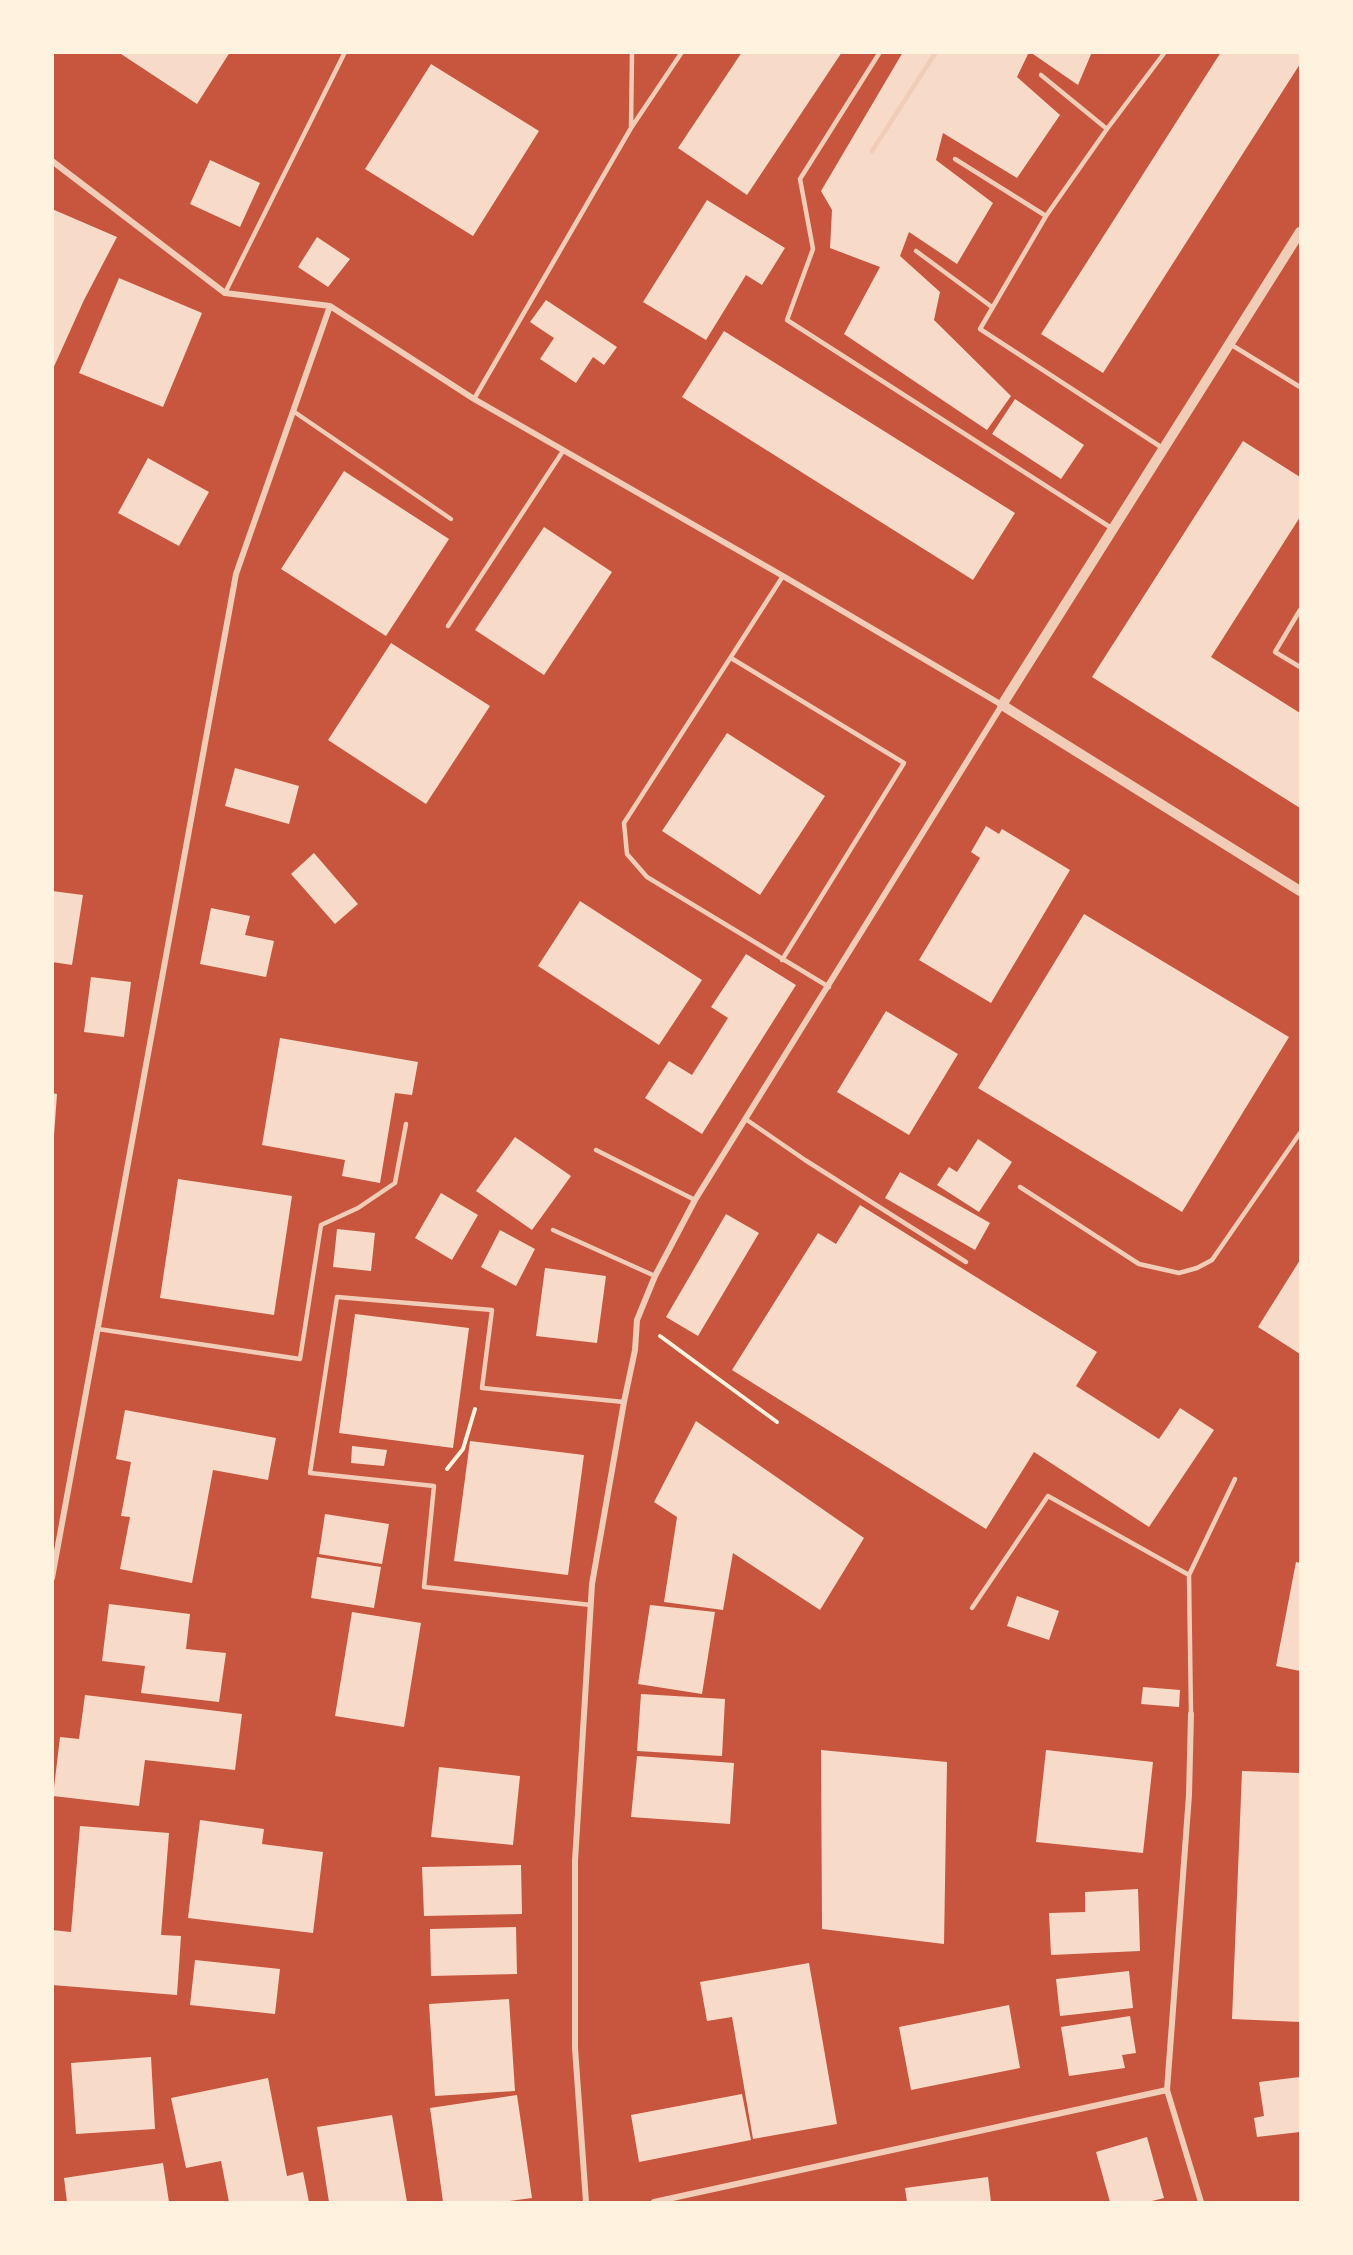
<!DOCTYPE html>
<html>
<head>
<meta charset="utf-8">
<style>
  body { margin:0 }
  #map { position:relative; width:1353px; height:2255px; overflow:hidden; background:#c8553d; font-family:"Libre Baskerville",serif }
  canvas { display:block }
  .frame { position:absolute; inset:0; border:54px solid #fff3e0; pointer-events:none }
</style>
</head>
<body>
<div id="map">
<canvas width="1353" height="2255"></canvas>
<div class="frame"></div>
</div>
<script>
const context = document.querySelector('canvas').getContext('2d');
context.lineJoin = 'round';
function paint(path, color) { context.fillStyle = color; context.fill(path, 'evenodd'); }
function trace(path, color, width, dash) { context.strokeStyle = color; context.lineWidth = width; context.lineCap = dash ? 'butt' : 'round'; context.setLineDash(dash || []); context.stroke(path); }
paint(new Path2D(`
  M118,52H230L197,104Z
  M742,52H842L747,195L678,148Z
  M903,52H1029L1017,77L1060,115L1017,178L943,133L936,160L993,203L957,264L909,232L900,256L940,292L934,320L1011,396L987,430L844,334L880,267L830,248L832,210L821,191Z
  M1030,52H1092L1078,85Z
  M1221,52H1300V64L1103,373L1041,334Z
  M431,64L539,131L473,236L365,169Z
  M210,160L260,183L240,227L190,204Z
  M707,200L785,248L762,285L746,275L706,340L643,302Z
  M52,209L117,237L84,300L52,371Z
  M317,237L350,259L328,287L298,267Z
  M119,278L202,313L163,407L79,373Z
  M546,300L617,347L604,365L593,357L576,383L540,359L554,338L530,322Z
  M724,331L1015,513L973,580L682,397Z
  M1015,399L1084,445L1061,479L992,434Z
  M1243,441L1300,477V517L1211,657L1300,713V808L1092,677Z
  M148,458L209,492L179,546L118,513Z
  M344,471L449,539L386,636L281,569Z
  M544,527L612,572L544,675L475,630Z
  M391,643L490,706L426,804L328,740Z
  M727,733L825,796L760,895L662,831Z
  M235,768L299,786L289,824L225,806Z
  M986,826L999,834L1002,829L1070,870L991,1003L919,960L980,858L971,852Z
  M314,853L358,904L335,924L291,874Z
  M52,891L83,895L72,965L52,962Z
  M580,901L702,980L659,1045L538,966Z
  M211,908L250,916L245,935L274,941L266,977L200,964Z
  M1084,914L1289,1037L1182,1212L978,1088Z
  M746,954L796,985L702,1134L645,1098L669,1061L692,1075L728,1018L711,1007Z
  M91,977L131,982L124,1037L84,1032Z
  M886,1011L958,1054L909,1135L837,1092Z
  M280,1038L418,1062L412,1095L395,1093L380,1183L342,1176L345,1160L262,1145Z
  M52,1093L57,1094L54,1136H52Z
  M515,1137L571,1176L532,1230L476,1191Z
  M978,1139L1012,1162L979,1212L937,1185L949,1167L957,1172Z
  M900,1172L990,1223L975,1250L885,1198Z
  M178,1179L292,1196L274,1315L160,1298Z
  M441,1193L478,1215L452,1260L415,1238Z
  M860,1205L1097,1352L1076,1386L1159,1439L1180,1408L1214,1430L1149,1527L1034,1452L986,1529L732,1370L818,1233L836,1244Z
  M726,1214L759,1233L698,1336L666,1317Z
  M337,1229L375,1233L371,1271L333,1267Z
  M500,1230L535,1249L516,1286L481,1267Z
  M1300,1260V1354L1258,1327Z
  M545,1268L606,1276L597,1343L536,1336Z
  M355,1314L469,1328L453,1448L339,1433Z
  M125,1410L276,1438L268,1480L213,1470L192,1583L120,1569L130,1517L121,1516L131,1462L116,1459Z
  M696,1421L864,1538L820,1610L733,1553L723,1610L664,1602L677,1517L654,1502Z
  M470,1441L584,1455L568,1575L454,1561Z
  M352,1446L387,1450L384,1466L351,1463Z
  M325,1514L389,1524L382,1564L319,1554Z
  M317,1557L381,1567L374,1608L311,1598Z
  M1296,1562L1300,1563V1671L1276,1666Z
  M1017,1596L1059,1611L1049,1640L1007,1626Z
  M109,1604L190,1614L186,1649L226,1653L219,1702L141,1693L145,1666L102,1661Z
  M650,1605L715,1612L702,1694L638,1684Z
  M352,1612L421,1623L404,1727L335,1716Z
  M1143,1687L1180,1690L1179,1707L1141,1704Z
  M641,1694L725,1699L722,1756L637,1751Z
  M85,1695L242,1714L235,1770L145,1760L139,1806L53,1796L60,1737L79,1739Z
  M821,1750L947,1762L944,1944L822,1929Z
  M1046,1750L1153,1762L1143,1853L1036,1842Z
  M637,1756L734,1763L730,1824L631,1817Z
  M439,1767L520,1776L513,1845L431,1837Z
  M1242,1771L1300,1773V2022L1232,2019Z
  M200,1820L264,1829L262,1844L323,1852L313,1933L188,1918Z
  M80,1826L169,1833L161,1935L181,1936L177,1995L52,1985V1930L71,1932Z
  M521,1865L522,1914L424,1916L422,1867Z
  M1138,1889L1140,1951L1051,1955L1049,1913L1085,1912V1892Z
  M516,1927L517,1974L431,1976L430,1929Z
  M195,1960L280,1969L275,2014L190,2005Z
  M809,1963L837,2124L753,2139L732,2017L707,2021L700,1982Z
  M1129,1971L1133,2008L1060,2016L1056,1979Z
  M509,1999L515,2091L435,2096L429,2004Z
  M1009,2005L1020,2068L911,2090L899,2027Z
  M1130,2016L1136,2053L1122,2055L1125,2068L1069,2076L1061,2027Z
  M151,2057L155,2129L76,2134L71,2063Z
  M1300,2077V2132L1257,2137L1254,2118L1264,2116L1259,2082Z
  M268,2078L287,2176L303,2172L309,2202H229L221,2161L186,2168L171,2098Z
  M742,2094L751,2140L639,2162L631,2115Z
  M517,2095L532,2198L502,2202H443L430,2108Z
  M392,2115L407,2202H329L317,2127Z
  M1147,2137L1164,2198L1148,2202H1110L1096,2152Z
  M163,2163L169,2202H67L64,2178Z
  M988,2177L991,2202H907L905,2188Z`), '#f7dbc8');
trace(new Path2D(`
  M660,1336L777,1422
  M447,1469L463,1449L475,1409`), '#fff3e0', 4);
trace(new Path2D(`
  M880,52L800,179L813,249L787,320L1113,529
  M1041,75L1107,129
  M631,128L682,52
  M872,151L936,52
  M955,159L1046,216
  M916,251L992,307
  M225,293L345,52
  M1230,344L1300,387
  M474,399L631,128L632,52
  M293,411L451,519
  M1164,449L980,329L1046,216L1107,129L1165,52
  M783,576L624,823L627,854L647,877L829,987
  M1300,610L1275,652L1300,667
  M448,626L563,451
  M731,658L904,763L782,960
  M747,1120L805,1160L966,1262
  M596,1150L695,1200
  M1020,1187L1139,1264L1179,1273L1197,1268L1212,1260L1300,1133
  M553,1230L655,1276
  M98,1329L300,1359L321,1225L358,1208L395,1183L406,1124
  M1189,1575L1235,1479
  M591,1605L424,1587L434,1486L310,1473L337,1297L492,1310L482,1388L624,1402
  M972,1608L1048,1496L1189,1575L1191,1714`), '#f1ccb7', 4.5);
trace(new Path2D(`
  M52,161L225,293L330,306L474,399L783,576L1002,705L695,1200L655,1276L637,1320L635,1350L624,1402L592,1584L575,1861V2048L586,2202
  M52,1578L236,574L330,306
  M1191,1714L1189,1795L1167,2090L1201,2202
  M654,2202L1167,2090`), '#f1ccb7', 6);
trace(new Path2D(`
  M1300,232L1002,705L1300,891`), '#f1ccb7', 10);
</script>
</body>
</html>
